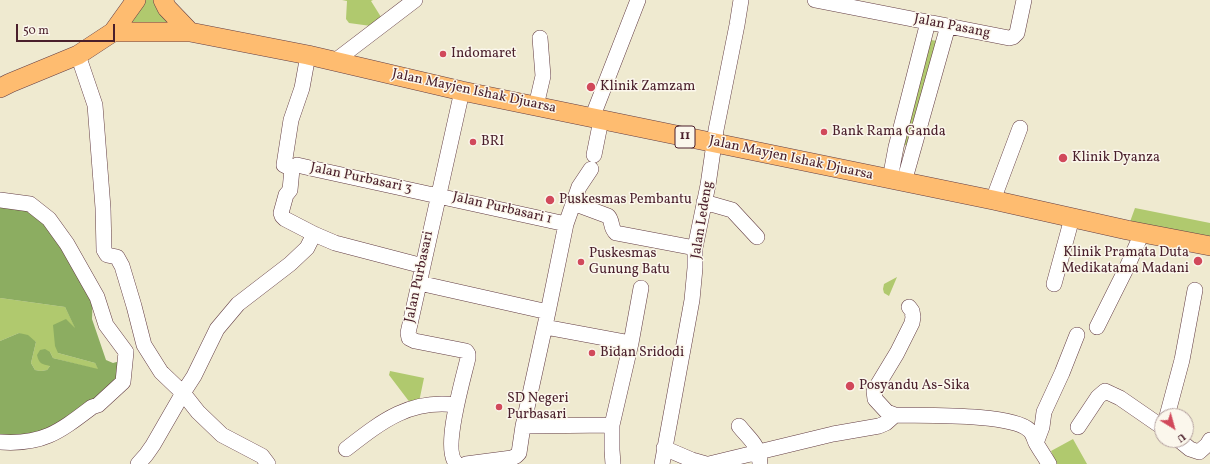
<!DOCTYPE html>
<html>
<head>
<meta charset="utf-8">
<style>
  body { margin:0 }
  #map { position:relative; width:1210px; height:464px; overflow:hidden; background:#efead0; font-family:Vollkorn,serif }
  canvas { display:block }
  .north { position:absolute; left:1154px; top:408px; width:40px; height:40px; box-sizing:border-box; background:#fbf7ec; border:1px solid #b4a19f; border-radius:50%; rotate:143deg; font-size:11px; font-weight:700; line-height:16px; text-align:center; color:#4a1f2b }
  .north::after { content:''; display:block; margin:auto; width:14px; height:18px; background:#d1495b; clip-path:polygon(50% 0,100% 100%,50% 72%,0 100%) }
  .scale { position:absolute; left:16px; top:24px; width:99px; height:18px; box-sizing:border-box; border:2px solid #4a1f2b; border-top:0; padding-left:5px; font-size:12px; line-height:14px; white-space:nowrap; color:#4a1f2b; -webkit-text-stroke:3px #fbf7ec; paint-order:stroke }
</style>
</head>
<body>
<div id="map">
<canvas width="1210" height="464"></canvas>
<div class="north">U</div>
<div class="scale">50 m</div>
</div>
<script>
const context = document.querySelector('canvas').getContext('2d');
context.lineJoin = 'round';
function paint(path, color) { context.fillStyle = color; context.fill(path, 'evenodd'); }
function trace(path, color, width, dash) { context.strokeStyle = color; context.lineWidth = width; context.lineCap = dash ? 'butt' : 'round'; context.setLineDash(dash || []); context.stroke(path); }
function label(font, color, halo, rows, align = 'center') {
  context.font = font + ' Vollkorn,serif'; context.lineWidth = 3; context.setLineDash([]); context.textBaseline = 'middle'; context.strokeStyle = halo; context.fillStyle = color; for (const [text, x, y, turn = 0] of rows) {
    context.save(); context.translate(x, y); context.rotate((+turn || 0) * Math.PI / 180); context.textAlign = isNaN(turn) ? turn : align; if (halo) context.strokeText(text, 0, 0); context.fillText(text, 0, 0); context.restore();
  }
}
paint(new Path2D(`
  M136,0H168L190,32H113Z
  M342,0H373L371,1L381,17L371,26L349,23L346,19L347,1Z
  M931,40L937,41L909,146L902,144Z
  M1135,208L1210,223V246L1127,230Z
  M897,277L889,296L884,293L883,289L884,284Z
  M0,298L65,307L76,329L58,353L95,363L99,370L53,358L50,352V366L47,370L41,371L35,370L31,363L36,342L19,333L0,341Z
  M390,371L424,378L419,402L411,404L389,375Z
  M1073,439L1087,464H1057L1051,451Z`), '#b0c96e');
paint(new Path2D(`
  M0,200L30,204L93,290L92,319L106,360L113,363L120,361L121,378L57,432L0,442V341L19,333L28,335L36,342L31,363L35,370L41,371L47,370L50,366C42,364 39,364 37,355L40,350L45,349L50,352L53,358L98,369L95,363L58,353L55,346L53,325L66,319L75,328L65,307L0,298Z`), '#8cad61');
const minor = new Path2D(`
  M815,0L1009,38L1013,37L1017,33L1024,0
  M78,55L95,105L103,208L104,250L107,255L117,257L122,266L134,306L144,345L161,372L183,393L198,412L222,435L262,456L268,464
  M308,55L302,88L291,120L284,165L292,169L297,165L310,168L566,224
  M335,61L415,0
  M536,106L543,76L540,38
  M592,118L638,0
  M594,155L601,120
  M292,169L290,190L286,195L281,213L282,216L285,219L314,234L335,243L423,266
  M890,179L896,147L928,22
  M904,182L948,26
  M0,200L30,204L49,219L67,244L97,297L106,325L126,352L123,382L98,405L92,407C59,432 43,445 0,442
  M993,200L1020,128
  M704,202L732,210L757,237
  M573,203L608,216C613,221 610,228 616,233L695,248
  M419,283L548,312
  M1054,284L1072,218
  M909,307L912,311L913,317L912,323L897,353L874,391L875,399L887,412L895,415C922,416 1011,413 1029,430C1033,433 1034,439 1036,443C1040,450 1045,457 1049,464
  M545,327L631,343
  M1097,327L1127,267L1142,233
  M1167,416L1182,360L1195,290
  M612,425V450L613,464
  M523,426L612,425L631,343L641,288
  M739,426C750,440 759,444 760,464
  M1078,427L1098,397L1105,391L1120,398L1162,427
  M1179,440L1190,449L1199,452L1207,445L1210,440
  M1036,443L1042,427L1044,412L1062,373L1077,335
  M664,448L692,460L706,464
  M346,449C381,422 409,399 456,405
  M138,464L146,455L153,445L183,393L194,376L217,329L238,304L290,264L307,248L314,234
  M457,464C441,452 464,376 468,358V354L466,351L415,341L409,338L408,333L462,91
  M466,464L512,458L516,456L519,453L523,426L548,312L566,224L579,187L591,169
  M662,464L692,300L695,268V248L708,185L716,130L737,25L741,0
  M709,464L833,434L879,426L886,423L895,415`);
const major = new Path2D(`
  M163,0L167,8L190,32
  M113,32L136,0
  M0,88L10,83L78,55L113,32H190L308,55L462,91L993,200L1127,230L1210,246`);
trace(minor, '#633d44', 16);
trace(major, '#633d44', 20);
trace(minor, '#fff', 15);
trace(major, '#febc70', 19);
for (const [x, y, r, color] of [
  [443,54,4,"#d1495b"],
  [591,87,5,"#d1495b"],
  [824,132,4,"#d1495b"],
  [473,142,4,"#d1495b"],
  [1063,158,5,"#d1495b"],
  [550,200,5,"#d1495b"],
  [1198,261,5,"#d1495b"],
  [581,262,4,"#d1495b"],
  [592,353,4,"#d1495b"],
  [850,386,5,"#d1495b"],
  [499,407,4,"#d1495b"]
]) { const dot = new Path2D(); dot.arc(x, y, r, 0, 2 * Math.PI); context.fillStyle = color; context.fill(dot); trace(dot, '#fbf7ec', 1.5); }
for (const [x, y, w] of [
  [685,137,20]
]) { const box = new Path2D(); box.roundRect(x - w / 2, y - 11, w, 22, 3); context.fillStyle = '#fbf7ec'; context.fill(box); trace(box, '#4a1f2b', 1); }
label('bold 13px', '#4a1f2b', null, [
  ["11",685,137]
]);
label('14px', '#4a1f2b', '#fbf7ec', [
  ["Jalan Pasang",952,27,11],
  ["Jalan Mayjen Ishak Djuarsa",474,92,12],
  ["Jalan Mayjen Ishak Djuarsa",791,159,12],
  ["Jalan Purbasari 3",361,179,12],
  ["Jalan Purbasari 1",502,209,13],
  ["Jalan Ledeng",703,220,-81],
  ["Jalan Purbasari",420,277,-78]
]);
label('14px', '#4a1f2b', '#fbf7ec', [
  ["Indomaret",451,54],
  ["Klinik Zamzam",600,87],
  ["Bank Rama Ganda",832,132],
  ["BRI",481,142],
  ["Klinik Dyanza",1072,158],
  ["Puskesmas Pembantu",559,200],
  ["Klinik Pramata Duta",1189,253,"right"],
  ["Medikatama Madani",1189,269,"right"],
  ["Puskesmas",589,254],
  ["Gunung Batu",589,270],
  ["Bidan Sridodi",600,353],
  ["Posyandu As-Sika",859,386],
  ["SD Negeri",507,399],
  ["Purbasari",507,415]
], 'left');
</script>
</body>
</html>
